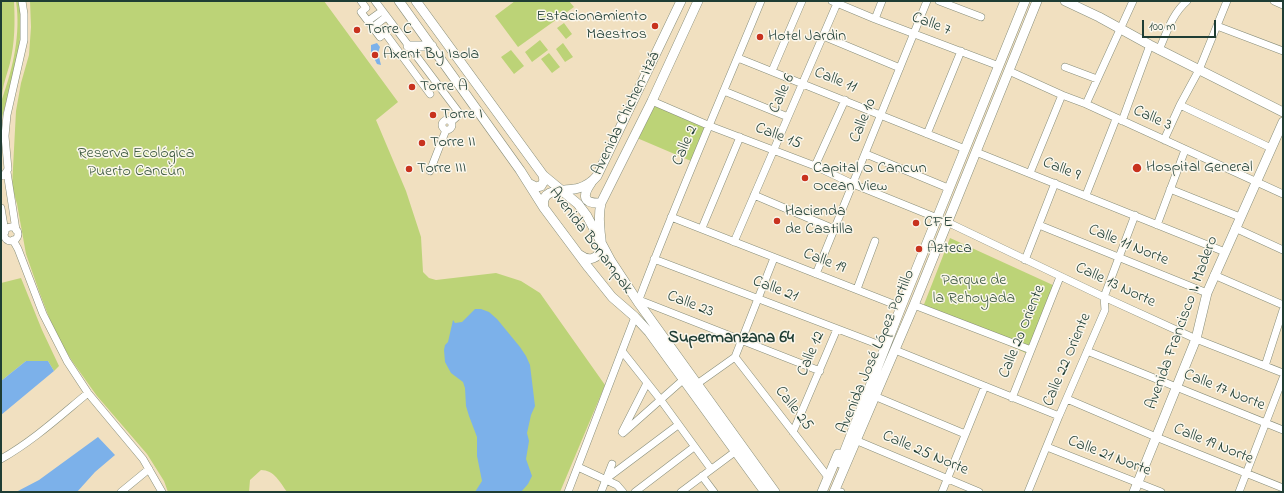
<!DOCTYPE html>
<html>
<head>
<meta charset="utf-8">
<style>
  body { margin:0 }
  #map { position:relative; width:1284px; height:493px; overflow:hidden; background:#f1e0c0; font-family:"Indie Flower",sans-serif }
  canvas { display:block }
  .frame { position:absolute; inset:0; border:2px solid #1f3d34; pointer-events:none }
  .scale { position:absolute; left:1142px; top:20px; width:74px; height:18px; box-sizing:border-box; border:2px solid #1f3d34; border-top:0; padding-left:5px; font-size:12px; line-height:14px; white-space:nowrap; color:#1f3d34; -webkit-text-stroke:3px #fbf7ec; paint-order:stroke }
</style>
</head>
<body>
<div id="map">
<canvas width="1284" height="493"></canvas>
<div class="frame"></div>
<div class="scale">100 m</div>
</div>
<script>
const context = document.querySelector('canvas').getContext('2d');
context.lineJoin = 'round';
function paint(path, color) { context.fillStyle = color; context.fill(path, 'evenodd'); }
function trace(path, color, width, dash) { context.strokeStyle = color; context.lineWidth = width; context.lineCap = dash ? 'butt' : 'round'; context.setLineDash(dash || []); context.stroke(path); }
function label(font, color, halo, rows, align = 'center') {
  context.font = font + ' "Indie Flower",sans-serif'; context.lineWidth = 3; context.setLineDash([]); context.textBaseline = 'middle'; context.strokeStyle = halo; context.fillStyle = color; for (const [text, x, y, turn = 0] of rows) {
    context.save(); context.translate(x, y); context.rotate((+turn || 0) * Math.PI / 180); context.textAlign = isNaN(turn) ? turn : align; if (halo) context.strokeText(text, 0, 0); context.fillText(text, 0, 0); context.restore();
  }
}
paint(new Path2D(`
  M1,1H14C15,22 15,42 10,63C7,75 2,86 2,99C13,68 21,34 16,1H20C25,40 12,80 2,118L1,129Z
  M30,1H324L398,102L376,120L406,191L421,237L423,272L429,278L436,280L496,273L521,281L540,293L605,385L560,492H287C280,482 274,470 261,470L250,480L249,492H168L164,481L147,454L97,396L72,361L60,341L52,325L40,294L26,254L17,204L12,187L16,111L21,83L29,55L31,27Z
  M515,1H569L574,7L518,47L495,16Z
  M564,23L572,34L566,39L557,28Z
  M540,40L548,50L532,62L525,52Z
  M563,43L573,57L565,62L556,49Z
  M511,50L524,66L514,74L501,57Z
  M549,53L560,67L552,73L541,59Z
  M653,104L705,128L691,161L637,138Z
  M950,238L1055,286L1028,354L923,307Z
  M21,278L42,330L59,366L54,371L48,361H26L1,381V283Z`), '#bcd377');
paint(new Path2D(`
  M377,43L380,47L378,53L381,65L377,64L371,52V45Z
  M475,309H481L489,312L497,319L520,347L526,356L530,365L535,406L531,415L527,433L529,441L526,459L532,476L528,484L521,492H475L482,481L477,456V437L469,416L466,406L465,388L463,382L451,373L445,362L444,350L445,345L448,342L453,320L455,323L462,322Z
  M26,361H48L54,371L1,415V381Z
  M98,437L115,455L95,472L77,492H16L39,480Z`), '#7cb1ea');
const minor = new Path2D(`
  M361,1L366,8L361,12L380,37L385,33L430,94
  M375,1L460,114L451,122
  M832,1L875,19L999,66
  M939,1L981,17
  M1274,1L1283,5
  M875,19L882,1
  M368,21L382,11
  M1217,26L1283,51
  M373,27L386,17
  M823,36L900,68
  M1159,50C1167,32 1172,14 1187,1
  M738,58L965,149
  M1065,67L1097,79
  M772,71L802,1
  M1009,71L1062,95L1086,104L1283,194
  M724,91L788,117
  M652,101L710,126L815,166L853,184L947,222L1104,297L1196,339L1283,373
  M1086,104L1133,1
  M1180,105L1271,148
  M442 125a5 5 0 1 1 10 0a5 5 0 1 1-10 0Z
  M1122,121L1150,45
  M927,134L961,51
  M1164,140L1180,105L1199,70L1227,1
  M976,152L1225,252
  M866,154L948,188
  M815,166L845,100
  M430,171L446,130
  M7,172L16,230
  M1030,173L1062,95
  M1,176L5,174L8,169L5,136L7,115L24,40V14L22,1
  M1170,189L1240,217
  M754,195L834,229
  M1086,195L1116,119
  M1,208L5,232
  M671,217L901,307
  M1039,225L1207,293
  M1157,225L1185,150
  M4 234a7 7 0 1 1 14 0a7 7 0 1 1-14 0Z
  M702,228L740,137
  M1235,228L1283,250
  M13,240L18,249L43,314L67,361L88,393L143,459L162,492
  M734,242L838,1
  M654,259L885,347
  M1025,260L1055,183
  M816,274L927,1
  M1214,275L1283,305
  M857,289L875,241
  M639,300L820,371
  M638,302C676,201 720,101 761,1
  M914,305L1031,350
  M895,350L1059,416
  M622,351L660,399L711,469
  M1087,351L1283,430
  M735,357L828,477
  M1265,366L1283,310
  M647,383L622,432L623,433L684,379
  M697,384L735,357L774,258
  M879,398L965,434
  M1012,398L1060,277
  M1067,399L1156,437L1283,488
  M793,432L837,329
  M860,442L979,492
  M1047,447L1161,492
  M1,459C33,441 60,416 88,393
  M578,467L617,485L623,492
  M702,476L714,492
  M606,479L678,425
  M121,492L149,469
  M568,492L635,317
  M601,492L612,464
  M635,492L694,447
  M681,492L736,451
  M840,492H841
  M942,492L985,386
  M1028,492L1059,416L1105,310L1104,297L1135,215
  M1239,492L1283,378`);
const major = new Path2D(`
  M399,1L520,170L544,208L588,267L612,297L635,317L649,332L765,492
  M416,1L543,175L578,204L587,216L611,261L638,302L775,492
  M1065,1L1099,17L1150,45L1283,112
  M408,46H432
  M591,183C582,196 583,204 601,203
  M530,184L536,187L541,186L544,181L543,175
  M544,208C539,186 567,192 579,188C586,186 592,182 597,176L681,1
  M580,255C589,262 599,259 601,247C602,241 600,235 600,229C599,220 599,212 601,203L652,101L698,1
  M840,463L901,307L1025,1
  M822,492L838,454
  M834,492L914,305L1037,1
  M1134,492L1196,339L1207,293L1283,122`);
trace(minor, '#888e7a', 8);
trace(major, '#888e7a', 10);
trace(minor, '#fff', 7);
trace(major, '#fff', 9);
for (const [x, y, r, color] of [
  [655,26,4,"#c8321e"],
  [357,30,4,"#c8321e"],
  [760,37,4,"#c8321e"],
  [375,55,4,"#c8321e"],
  [412,87,4,"#c8321e"],
  [433,115,4,"#c8321e"],
  [422,143,4,"#c8321e"],
  [1137,168,5,"#c8321e"],
  [409,169,4,"#c8321e"],
  [805,178,4,"#c8321e"],
  [777,221,4,"#c8321e"],
  [916,223,4,"#c8321e"],
  [919,249,4,"#c8321e"]
]) { const dot = new Path2D(); dot.arc(x, y, r, 0, 2 * Math.PI); context.fillStyle = color; context.fill(dot); trace(dot, '#fbf7ec', 1.5); }
label('16px', '#1f3d34', '#fbf7ec', [
  ["Estacionamiento",647,17,"right"],
  ["Maestros",647,35,"right"],
  ["Torre C",365,30],
  ["Hotel Jardin",768,37],
  ["Axent By Isola",383,55],
  ["Torre A",420,87],
  ["Torre I",441,115],
  ["Torre II",430,143],
  ["Hospital General",1146,168],
  ["Torre III",417,169],
  ["Capital O Cancun",813,169],
  ["Ocean View",813,187],
  ["Hacienda",785,212],
  ["de Castilla",785,230],
  ["CFE",924,223],
  ["Azteca",927,249]
], 'left');
label('16px', '#1f3d34', '#fbf7ec', [
  ["Calle 7",931,25,21],
  ["Calle 11",835,81,22],
  ["Calle 6",783,94,-66],
  ["Avenida Chichen-Itzá",627,114,-64],
  ["Calle 3",1152,119,24],
  ["Calle 10",864,121,-68],
  ["Calle 15",778,137,21],
  ["Calle 2",686,146,-67],
  ["Calle 9",1061,170,22],
  ["Avenida Bonampak",590,241,53],
  ["Calle 11 Norte",1128,246,22],
  ["Calle 19",824,262,21],
  ["Calle 13 Norte",1115,286,25],
  ["Calle 21",775,290,21],
  ["Calle 23",690,305,21],
  ["Avenida Francisco I. Madero",1183,323,-70],
  ["Calle 20 Oriente",1023,332,-68],
  ["Avenida José López Portillo",877,352,-67],
  ["Calle 12",812,354,-67],
  ["Calle 22 Oriente",1068,360,-67],
  ["Calle 17 Norte",1224,391,22],
  ["Calle 25",793,409,52],
  ["Calle 19 Norte",1213,445,22],
  ["Calle 25 Norte",925,454,23],
  ["Calle 21 Norte",1109,457,21]
]);
label('16px', '#3e5b41', '#fbf7ec', [
  ["Reserva Ecológica",136,154],
  ["Puerto Cancún",136,172],
  ["Parque de",974,281],
  ["la Rehoyada",974,299]
]);
label('bold 17px', '#1f3d34', '#fbf7ec', [
  ["Supermanzana 64",731,339]
]);
</script>
</body>
</html>
